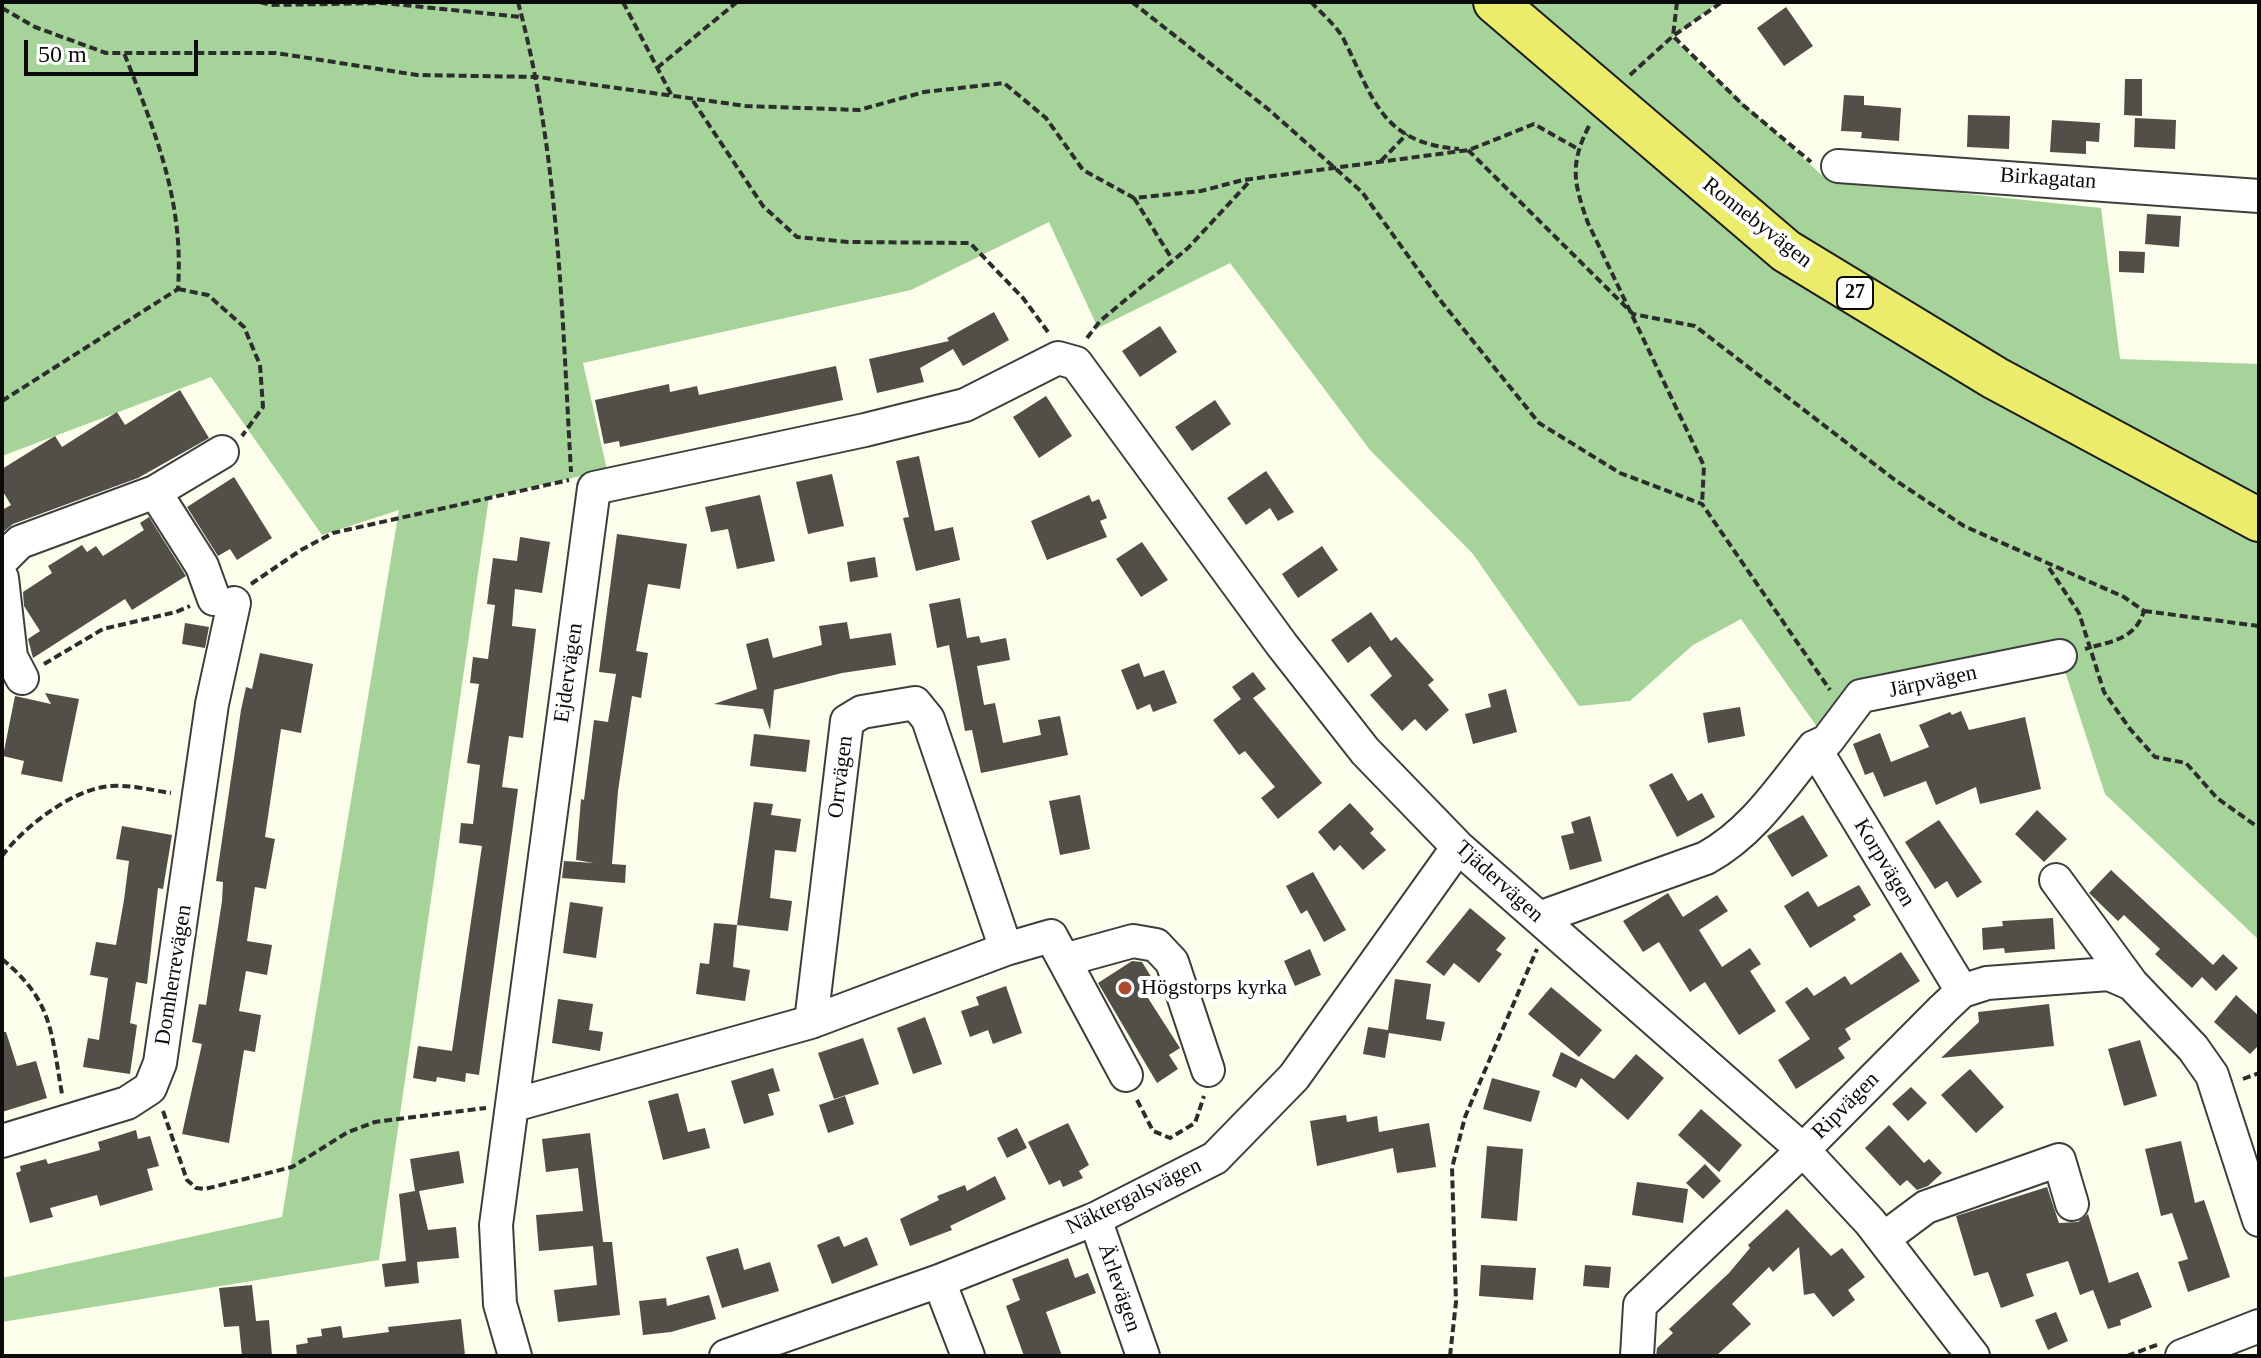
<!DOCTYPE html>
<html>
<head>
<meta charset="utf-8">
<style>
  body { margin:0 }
  #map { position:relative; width:2261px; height:1358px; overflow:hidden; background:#fcfdea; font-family:Georgia,serif }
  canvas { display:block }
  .frame { position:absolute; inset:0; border:4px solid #0b0b0b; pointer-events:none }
  .scale { position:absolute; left:24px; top:40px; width:174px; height:36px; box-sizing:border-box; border:4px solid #0b0b0b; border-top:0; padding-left:10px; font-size:24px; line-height:28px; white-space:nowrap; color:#0b0b0b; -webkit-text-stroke:6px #fff; paint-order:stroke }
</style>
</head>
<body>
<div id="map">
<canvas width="2261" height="1358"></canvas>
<div class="frame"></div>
<div class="scale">50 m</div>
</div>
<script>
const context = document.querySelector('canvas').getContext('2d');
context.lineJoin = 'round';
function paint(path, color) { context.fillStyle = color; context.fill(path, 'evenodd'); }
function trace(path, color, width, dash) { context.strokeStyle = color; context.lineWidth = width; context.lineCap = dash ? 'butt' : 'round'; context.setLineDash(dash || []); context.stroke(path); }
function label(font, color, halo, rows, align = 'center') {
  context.font = font + ' Georgia,serif'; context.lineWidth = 8; context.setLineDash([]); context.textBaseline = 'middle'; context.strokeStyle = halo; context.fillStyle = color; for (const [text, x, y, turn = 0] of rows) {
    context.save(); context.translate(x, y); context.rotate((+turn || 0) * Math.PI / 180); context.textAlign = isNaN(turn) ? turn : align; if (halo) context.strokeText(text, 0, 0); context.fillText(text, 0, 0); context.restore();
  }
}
paint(new Path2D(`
  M2,2H1719L1672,38L1826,179L2101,208L2120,359L2259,364V940L2105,794L2060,656L1861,696L1827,741L1741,619L1693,645L1630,701L1579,706L1473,554L1370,450L1230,263L1098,328L1049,222L911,290L583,363L607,470L489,497L379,1260L2,1322V1278L282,1217L399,510L322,535L211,377L2,456Z`), '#a5d399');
paint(new Path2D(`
  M1786,7L1813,46L1784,66L1757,28Z
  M2125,79H2142V116L2124,115Z
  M1844,95L1864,96V105L1901,108L1899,141L1861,138L1862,132L1841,131Z
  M1968,115L2010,116L2009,149L1967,147Z
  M2135,118L2176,120L2175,149L2134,147Z
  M2052,120L2100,123L2099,142L2086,141V154L2050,152Z
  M2147,214L2181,216L2179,247L2145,244Z
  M2119,251L2145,252L2144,273L2119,272Z
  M994,312L1009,340L963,366L953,349L920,368L924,382L877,393L869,359L949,341L947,338Z
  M1160,326L1177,352L1140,377L1122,351Z
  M836,366L843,400L620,447L619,441L604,444L595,400L669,384L670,392L697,386L699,395Z
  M180,390L209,438L138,478L13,524L2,533V510L11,505L2,490V469L55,436L62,447L117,412L125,425Z
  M1046,396L1072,436L1039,458L1013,417Z
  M1215,400L1231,424L1192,451L1175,427Z
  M919,456L935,531L953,527L960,560L916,571L903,518L909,517L896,461Z
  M1266,471L1294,512L1278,521L1270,508L1246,525L1227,498Z
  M832,474L844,526L808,534L796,482Z
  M234,477L272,538L237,560L230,549L218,556L187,507Z
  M760,495L775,561L737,569L728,529L711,532L705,507Z
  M1089,495L1092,502L1099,499L1107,518L1100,521L1107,537L1047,560L1031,521Z
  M149,517L186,576L132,610L125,599L33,658L28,639L40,631L24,606L23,592L52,573L48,566L82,545L87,552L96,546L103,556L144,530L140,523Z
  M617,534L687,544L680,589L648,584L636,651L648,653L641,698L632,696L618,791L612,864L626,865L625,883L562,878L564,861L594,863L576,860L581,799L584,800L594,720L608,722L616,674L599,672Z
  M520,537L550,542L542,593L515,589L512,626L536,629L523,738L509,736L502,787L518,789L479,1075L466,1073L465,1082L437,1077L436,1082L413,1078L418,1046L452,1051L482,846L459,843L461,823L473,824L480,765L467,763L479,684L470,683L473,657L488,659L495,605L487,604L493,558L517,561Z
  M1142,542L1168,580L1141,597L1116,559Z
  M1322,546L1338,570L1298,598L1282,574Z
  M875,557L878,577L850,582L847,562Z
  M960,598L967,638L979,636L981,643L1006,638L1010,660L977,666L984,705L995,703L1003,743L1041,735L1038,720L1060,716L1068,755L981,773L972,730L965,731L949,645L937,648L929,604Z
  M1371,612L1391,641L1396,637L1434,680L1428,685L1449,710L1426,731L1415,719L1402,731L1370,695L1392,676L1370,646L1348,663L1331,640Z
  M847,622L850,639L891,633L896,665L842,673L774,690L770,730L763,709L714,704L757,689L746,644L768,638L773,658L822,645L819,626Z
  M185,623L209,627L205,648L182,644Z
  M260,653L313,664L301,733L281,729L265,837L275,839L266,889L255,887L247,941L272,945L267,975L246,971L239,1011L261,1015L255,1052L244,1050L229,1143L182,1134L202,1044L192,1042L199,1004L206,1005L222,901L223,882L216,881L241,710L246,687L252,689Z
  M1139,663L1144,677L1164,670L1177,703L1153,712L1150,704L1137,710L1121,670Z
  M1253,672L1266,689L1253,698L1322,783L1278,819L1261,798L1275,787L1245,751L1239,755L1213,720L1241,699L1232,687Z
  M1506,689L1517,732L1473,744L1465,714L1491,707L1488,694Z
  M45,693L79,699L62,782L21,774L24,761L3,756L15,696L51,704Z
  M1740,707L1745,736L1708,743L1703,713Z
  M1961,711L1969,730L2025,717L2041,789L1980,804L1976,787L1936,805L1926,781L1884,797L1873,772L1865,775L1853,744L1880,733L1891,762L1929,747L1919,725L1950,712L1952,715Z
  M754,734L810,740L806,772L750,766Z
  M1672,773L1688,801L1702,793L1715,817L1677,837L1649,785Z
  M1080,795L1090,849L1060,855L1049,801Z
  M754,802L773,804L771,815L801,819L796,852L775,850L770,898L792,901L788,931L737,925Z
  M1350,803L1374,829L1370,833L1386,850L1363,870L1340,845L1334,851L1318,832Z
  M2037,810L2067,839L2044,862L2015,834Z
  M1803,815L1828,856L1792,877L1767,836Z
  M1590,816L1602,861L1570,870L1561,836L1574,833L1571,822Z
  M1939,820L1982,882L1957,898L1947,881L1935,889L1905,842Z
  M122,826L172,835L163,889L158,888L147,984L136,982L130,1023L137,1025L130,1074L83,1067L88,1038L99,1040L108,978L90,975L96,942L116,945L124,900L129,861L116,859Z
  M2111,870L2213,965L2223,954L2238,968L2216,991L2202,977L2192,988L2155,954L2160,949L2124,915L2118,921L2089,893Z
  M1313,872L1346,930L1324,942L1307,910L1301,914L1286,886Z
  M1859,885L1871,905L1853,916L1856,920L1810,948L1784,906L1808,891L1818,907Z
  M1668,893L1683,917L1717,895L1728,911L1699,930L1722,967L1750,948L1761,964L1750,971L1776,1011L1739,1035L1705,982L1690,992L1659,942L1643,952L1623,921Z
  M570,902L603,907L596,958L563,953Z
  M1470,908L1506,938L1496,950L1502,954L1479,983L1454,963L1444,976L1426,962Z
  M2053,918L2055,949L2005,953L2004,948L1983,950L1982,928L2003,926L2002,921Z
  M714,923L737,925L733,967L750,970L745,1001L696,994L700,963L709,964Z
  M1310,949L1321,975L1295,986L1284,961Z
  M1901,952L1920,981L1845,1029L1851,1039L1838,1048L1845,1058L1796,1089L1778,1060L1810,1039L1785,1002L1807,987L1814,996L1845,976L1851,985Z
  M1132,961L1142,962L1160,991L1148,998L1180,1048L1169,1055L1178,1069L1157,1083L1098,983Z
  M1395,979L1431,984L1426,1019L1445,1022L1441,1041L1389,1033L1385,1058L1363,1054L1368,1027L1388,1030Z
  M1006,986L1022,1033L993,1044L988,1030L970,1037L961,1011L979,1005L976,997Z
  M1551,987L1602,1030L1579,1057L1528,1014Z
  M2236,995L2259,1016V1045L2250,1054L2214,1022Z
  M558,999L593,1004L589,1030L603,1032L600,1051L552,1043Z
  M2049,1004L2054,1046L1941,1058L1979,1022L1978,1012Z
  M925,1017L942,1064L913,1074L897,1028Z
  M2,1032H6L17,1066L36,1061L47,1098L2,1112Z
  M863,1038L879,1084L834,1099L818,1053Z
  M2140,1040L2157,1096L2124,1106L2108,1049Z
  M1561,1052L1614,1079L1636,1054L1664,1078L1628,1120L1581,1078L1576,1088L1552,1076Z
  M773,1068L780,1091L768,1094L774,1115L744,1124L731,1081Z
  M1970,1069L2004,1107L1976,1133L1941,1095Z
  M1492,1078L1540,1091L1531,1122L1483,1109Z
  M1911,1087L1927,1103L1908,1121L1892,1104Z
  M678,1093L688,1132L705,1128L710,1148L663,1160L648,1101Z
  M845,1096L854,1124L828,1133L819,1105Z
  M1701,1109L1742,1145L1719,1172L1678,1135Z
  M1346,1115L1347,1122L1377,1116L1379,1132L1429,1123L1436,1167L1397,1173L1393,1148L1317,1166L1310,1121Z
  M1068,1123L1089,1165L1079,1171L1083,1178L1063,1187L1060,1180L1049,1185L1028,1142Z
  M1889,1125L1924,1163L1929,1159L1942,1173L1928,1186L1917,1190L1907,1180L1900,1186L1865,1148Z
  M1017,1128L1027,1148L1007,1158L997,1138Z
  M136,1130L138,1139L150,1136L159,1166L147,1169L153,1190L100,1206L97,1195L50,1208L53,1217L30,1223L16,1173L21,1171L20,1166L46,1159L48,1164L100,1150L98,1142Z
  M590,1133L603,1242H612L620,1315L558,1322L554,1290L597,1285L593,1246L539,1251L536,1215L583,1211L578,1168L546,1172L542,1139Z
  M2181,1141L2195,1203L2204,1200L2230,1277L2188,1292L2178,1262L2188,1259L2172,1213L2161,1216L2145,1149Z
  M1487,1146L1523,1149L1517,1221L1481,1218Z
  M459,1151L464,1183L419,1191L428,1230L456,1227L459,1258L417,1262L419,1283L385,1287L382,1264L406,1261L399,1194L415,1191L410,1159Z
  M1705,1164L1721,1181L1703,1199L1686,1183Z
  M995,1176L1006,1199L950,1226L952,1230L910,1246L900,1219L939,1200L937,1196L965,1185L967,1191Z
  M1637,1182L1688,1189L1683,1223L1632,1215Z
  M2047,1187L2059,1223L2078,1222L2088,1214L2109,1283L2138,1272L2152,1307L2120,1320L2121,1325L2108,1329L2093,1290L2080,1295L2068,1261L2026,1274L2034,1296L2001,1308L1988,1272L1974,1276L1956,1216Z
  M1787,1209L1831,1256L1842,1248L1865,1277L1848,1290L1855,1300L1833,1317L1814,1293L1804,1295L1799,1247L1773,1272L1769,1267L1732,1304L1751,1324L1716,1356H1656L1657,1348L1673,1333L1669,1329L1729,1273L1750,1248L1748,1245Z
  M839,1236L844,1247L867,1237L878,1265L832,1284L817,1245Z
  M738,1248L744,1270L770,1262L779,1291L722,1308L706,1257Z
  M1068,1258L1075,1278L1088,1273L1096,1293L1046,1312L1062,1356H1024L1006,1306L1020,1300L1012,1279Z
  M1481,1265L1536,1268L1533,1300L1479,1296Z
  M1585,1265L1611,1267L1609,1288L1583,1286Z
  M252,1285L256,1321L269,1320L272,1356H242L239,1326L224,1327L219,1288Z
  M709,1295L716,1319L671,1332L643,1335L639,1301L666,1298L667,1306Z
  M2056,1312L2068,1341L2048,1350L2035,1320Z
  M461,1319L465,1355L297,1356L296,1345L308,1343L307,1338L322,1336L321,1329L341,1326L343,1338L389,1332L388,1327Z`), '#524f48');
const minor = new Path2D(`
  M1838,166L2259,196
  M155,492L222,452
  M2,560L20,542L155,492L202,566L214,599
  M2,578L11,657L22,678
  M2056,880L2132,984
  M1539,918L1706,858C1753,832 1781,788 1814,747
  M1006,949L1051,936L1126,1075
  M1064,960L1133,941L1156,945L1172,962L1208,1070
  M1962,991L1814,747L1827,741L1861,696L2060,656
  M514,1105L811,1022L1006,949L928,719L915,703L862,712L847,721L811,1022
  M2,1141L127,1103L150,1088L160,1063L212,704L234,603
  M1095,1219L1143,1356
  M1883,1239L1926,1207L2059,1160L2072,1204
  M939,1281L968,1356
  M515,1356L500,1304L496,1225L594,488L865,430L965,405L1058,358L1076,363L1282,645L1365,751L1458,847L1803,1150L1870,1222L1973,1356
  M726,1356L939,1281L1095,1219L1215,1158L1294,1077L1458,847
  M1637,1356L1640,1305L1803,1150L1943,1009L1962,991L1987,983L2109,974L2132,984L2193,1048L2212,1075L2259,1220
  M2182,1356L2259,1326`);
const major = new Path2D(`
  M1495,2L1786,251L1995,378L2259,520`);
trace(minor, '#3e3e3e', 36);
trace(major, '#1c1c1c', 46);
trace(new Path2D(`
  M260,2L271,5L383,3L522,17
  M518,2C559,154 562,315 571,472
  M623,2L673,98
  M1132,2L1268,109L1362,192L1440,300L1539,423L1620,473L1702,504L1830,690
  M1311,2C1322,14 1337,26 1344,40C1374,99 1381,143 1459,149
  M1677,2L1673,36L1743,105L1811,162
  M2,8L35,27L106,53H276L417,75L538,77L746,106L859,110L924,92L1004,83L1046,118L1083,170L1134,198L1201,191L1243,180L1469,150L1534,124L1578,149
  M657,68L737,2
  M1630,75L1673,36L1722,2
  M693,101L763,206L797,237L848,242L970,243L1023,298L1048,332
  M1589,126C1569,165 1574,184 1588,223L1704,466L1702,504
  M1468,150L1633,314L1695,326L1895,480L1964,526L2124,597L2144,611C2135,640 2111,641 2085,649
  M1381,161L1407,134
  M1134,198L1172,259
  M178,289L208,295L244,327L260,365L263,407L242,436
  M1087,338L1100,321L1188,248L1250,181
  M2,401L178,289C184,201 156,134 124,53
  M2049,568L2079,613L2104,692L2130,729L2155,757L2186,763L2217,798L2259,828
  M251,584L301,550L333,533L569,480
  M2144,611L2259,626
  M44,664L103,629L176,612L190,606
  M2,856C23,828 68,793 103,787C125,783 150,790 171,793
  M2,959C53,1001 51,1032 62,1094
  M2243,1079L2259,1073
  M1137,1100L1153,1131L1170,1138L1195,1123L1204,1096
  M163,1111L187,1180L196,1188L205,1189L292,1167L348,1132L375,1122L486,1108
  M1450,1356L1456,1302L1452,1168L1465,1117L1537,949
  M2127,1356L2159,1344`), '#2d2d2d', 4, [8, 4]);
trace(minor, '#fff', 32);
trace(major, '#ecec6c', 42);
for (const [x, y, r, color] of [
  [1125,988,8,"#ae4830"]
]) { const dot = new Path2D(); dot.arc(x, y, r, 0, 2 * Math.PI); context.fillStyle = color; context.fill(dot); trace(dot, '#fff', 3); }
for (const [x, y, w] of [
  [1855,293,36]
]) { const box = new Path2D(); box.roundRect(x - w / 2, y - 16, w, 32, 6); context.fillStyle = '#fff'; context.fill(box); trace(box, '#0b0b0b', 2); }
label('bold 20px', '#0b0b0b', null, [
  ["27",1855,293]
]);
label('22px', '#0b0b0b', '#fff', [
  ["Birkagatan",2048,179,4],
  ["Ronnebyvägen",1757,223,38],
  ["Ejdervägen",569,673,-82],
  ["Järpvägen",1933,682,-12],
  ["Orrvägen",841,777,-83],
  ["Korpvägen",1884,863,59],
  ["Tjädervägen",1499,882,42],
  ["Domherrevägen",174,975,-81],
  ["Ripvägen",1846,1106,-45],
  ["Näktergalsvägen",1134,1197,-26],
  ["Ärlevägen",1119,1288,71]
]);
label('22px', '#0b0b0b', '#fff', [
  ["Högstorps kyrka",1141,988]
], 'left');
</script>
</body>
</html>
